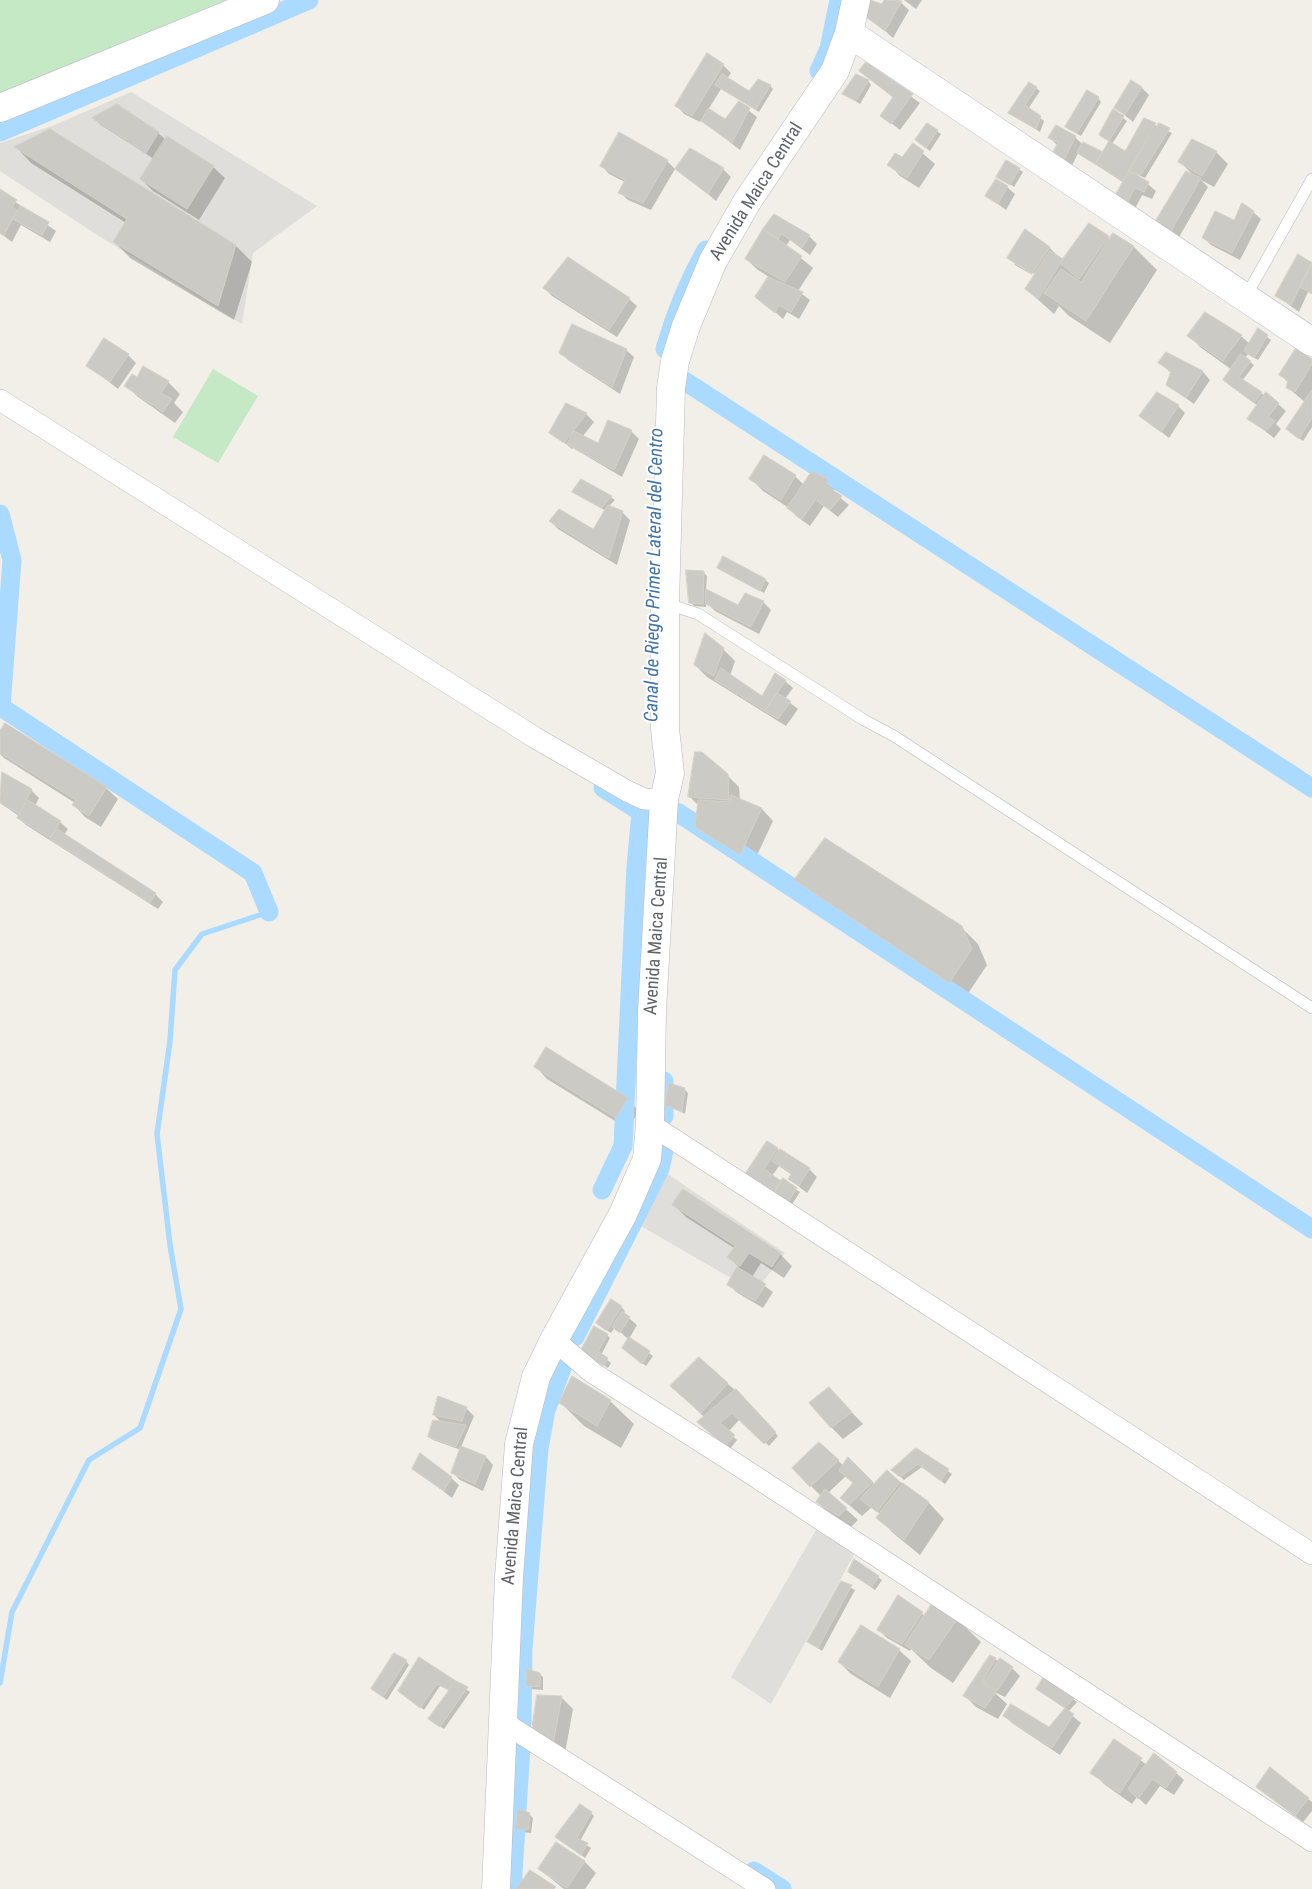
<!DOCTYPE html>
<html>
<head>
<meta charset="utf-8">
<style>
  body { margin:0 }
  canvas { display:block; background:#f1efe8 }
</style>
</head>
<body>
<canvas width="1312" height="1889"></canvas>
<script>
const context = document.querySelector('canvas').getContext('2d');
context.lineJoin = 'round';
function paint(path, color) { context.fillStyle = color; context.fill(path, 'evenodd'); }
function trace(path, color, width, dash) { context.strokeStyle = color; context.lineWidth = width; context.lineCap = dash ? 'butt' : 'round'; context.setLineDash(dash || []); context.stroke(path); }
function label(font, color, halo, rows, align = 'center') {
  context.font = font + ' "Roboto Condensed",sans-serif'; context.lineWidth = 4; context.setLineDash([]); context.textBaseline = 'middle'; context.strokeStyle = halo; context.fillStyle = color; for (const [text, x, y, turn = 0] of rows) {
    context.save(); context.translate(x, y); context.rotate((+turn || 0) * Math.PI / 180); context.textAlign = isNaN(turn) ? turn : align; if (halo) context.strokeText(text, 0, 0); context.fillText(text, 0, 0); context.restore();
  }
}
paint(new Path2D(`
  M131,92L317,206L253,253L242,324L94,233L0,171V143L52,126Z
  M660,1169L785,1253L755,1292L634,1222Z
  M816,1530L855,1553L771,1704L731,1677Z`), '#e0deda');
paint(new Path2D(`
  M0,0H238L0,98Z
  M213,369L258,396L218,463L173,437Z`), '#c5e8c5');
paint(new Path2D(`
  M886,0H898L909,10L893,38L868,16L883,5Z
  M904,0H922L916,9Z
  M866,64L920,103L900,130L882,116L894,98L861,71Z
  M723,65L731,73L727,79L750,92L770,86L773,89L759,112L721,89L708,110L726,120L739,103L757,117L740,150L701,120L700,122L684,114L677,106Z
  M868,81L871,85L860,104L844,94Z
  M1036,88L1040,91L1028,109L1044,121L1040,132L1010,113Z
  M1142,88L1149,95L1133,122L1116,108Z
  M1098,98L1101,102L1081,136L1070,130L1066,127Z
  M1114,111L1127,121L1112,144L1126,153L1144,120L1172,133L1145,178L1136,174L1156,191L1152,199L1142,195L1134,211L1115,198L1124,183L1078,153L1070,170L1059,165L1058,146L1050,138L1075,137L1083,145L1103,154L1110,142L1104,138Z
  M94,118L158,133L166,140L213,167L225,178L199,220L153,191L141,179L154,159L101,125Z
  M937,131L941,134L930,151L916,140Z
  M913,145L935,164L919,188L900,176L889,164L903,159Z
  M16,147L236,246L252,262L234,320L130,258L115,242L126,223L31,163Z
  M1216,152L1228,164L1214,187L1201,180L1208,187L1179,237L1165,230L1193,175L1180,162Z
  M667,161L675,169L651,210L628,200L620,193L625,182L609,174L602,166Z
  M1007,161L1023,172L1014,187L997,176Z
  M723,169L731,177L716,201L683,173Z
  M1007,187L1015,194L1006,210L987,196Z
  M0,191L56,231L50,242L21,225L12,242L0,233Z
  M1253,212L1261,219L1240,260L1211,245L1203,237Z
  M775,215L809,236L817,244L810,255L790,240L786,246L813,268L798,291L810,300L799,319L787,312L783,319L757,296L769,277L758,270L746,259Z
  M1025,231L1050,248L1063,261L1108,237L1110,240L1114,235L1134,247L1157,270L1110,343L1069,316L1059,306L1054,314L1026,289L1035,277L1008,258ZM1015,262L1038,276L1037,278L1015,265Z
  M1298,256L1312,262V294L1308,292L1299,312L1277,296Z
  M544,288L629,299L637,306L617,337L552,296Z
  M1258,330L1271,340L1258,360L1248,354L1245,358L1254,365L1242,381L1278,404L1286,411L1276,424L1281,429L1274,438L1249,419L1258,406L1228,384L1232,370L1200,347L1189,335L1241,336L1250,344Z
  M626,350L634,357L620,394L568,360L560,352Z
  M1166,354L1203,372L1210,380L1194,404L1167,385L1171,373L1160,363Z
  M128,355L136,363L118,389L87,365Z
  M1312,360V427L1303,441L1291,432L1305,402L1288,388L1289,383L1280,375Z
  M137,379L168,382L180,394L174,403L183,412L175,423L138,397L126,385Z
  M567,405L586,414L594,422L583,436L599,444L631,431L639,439L622,477L573,448L572,449L551,432Z
  M1178,406L1185,413L1169,438L1141,416Z
  M795,476L804,485L828,481L835,489L833,492L849,505L838,517L824,506L810,526L796,516L789,508L763,491L751,479Z
  M581,480L611,497L615,500L609,506L622,512L630,520L617,565L558,529L550,521L593,531L606,511L574,492Z
  M718,568L765,580L769,583L764,593Z
  M703,572L707,576L706,591L738,606L745,594L763,602L771,610L759,634L715,611L706,602V607L694,606L690,602Z
  M723,649L735,661L730,676L762,698L785,681L793,688L785,699L798,709L786,726L707,677L695,665Z
  M0,733L106,788L118,799L101,827L85,817L74,805L75,803L4,758L0,754Z
  M2,774L31,790L39,798L35,806L60,822L68,829L64,835L155,894L163,902L158,909L26,825L18,818L19,816L0,803Z
  M727,775L739,787L740,800L762,809L773,821L752,866L708,838L696,826L699,806L690,797Z
  M796,879L961,927L978,944L987,965L965,998L812,895Z
  M547,1049L627,1099L639,1111L628,1129L547,1079L536,1067Z
  M684,1089L688,1093L685,1114L667,1104Z
  M768,1143L809,1169L817,1177L807,1193L789,1179L792,1175L779,1166L772,1176L800,1192L789,1209L752,1187Z
  M674,1205L780,1254L792,1266L784,1278L761,1263L752,1277L773,1292L763,1308L736,1292L729,1284L739,1267L728,1257L734,1248L686,1217Z
  M621,1307L625,1311L623,1313L637,1325L629,1339L653,1356L646,1366L627,1351L629,1340L615,1327L611,1333L601,1327Z
  M607,1335L610,1338L601,1355L611,1363L608,1368L586,1354Z
  M699,1359L736,1391L778,1436L769,1446L740,1419L728,1432L737,1440L730,1449L702,1425L704,1417L672,1386Z
  M840,1400L863,1424L843,1439L831,1427Z
  M610,1401L634,1424L621,1448L584,1426L560,1402Z
  M466,1408L474,1416L461,1447L486,1457L493,1465L483,1491L460,1480L453,1473L461,1450L433,1440L429,1437L442,1423L434,1415Z
  M819,1444L844,1466L848,1459L875,1485L887,1472L929,1503L944,1519L920,1555L893,1533L878,1517L880,1514L872,1507L862,1516L841,1498L855,1484L846,1476L828,1493L858,1520L851,1527L829,1513L817,1502L821,1496L811,1486Z
  M916,1449L952,1474L945,1484L922,1467L904,1480L893,1470Z
  M413,1468L451,1478L459,1485L452,1498Z
  M853,1575L878,1577L882,1580L875,1590Z
  M842,1583L855,1590L822,1651L809,1642Z
  M922,1613L925,1617L957,1619L981,1642L953,1683L931,1668L911,1649L910,1651L887,1638L879,1630Z
  M899,1650L911,1661L890,1698L851,1674L839,1662Z
  M991,1657L1012,1668L1020,1676L1005,1697L994,1692L1007,1704L998,1719L976,1707L965,1696Z
  M420,1659L470,1692L444,1729L433,1722L450,1691L440,1686L424,1710L403,1694Z
  M406,1661L409,1665L387,1700L376,1692Z
  M540,1674L543,1677V1690L531,1689L527,1685Z
  M1045,1677L1077,1702L1068,1712L1081,1723L1060,1755L1012,1723L1005,1716L1049,1729L1066,1709L1041,1692Z
  M561,1697L573,1709L565,1753L546,1742Z
  M1115,1741L1147,1765L1176,1773L1184,1780L1174,1795L1160,1786L1146,1805L1137,1797L1132,1804L1104,1784L1092,1772Z
  M1270,1769L1312,1802V1811L1303,1822L1258,1787Z
  M591,1813L594,1816L580,1841L591,1848L585,1858L560,1840Z
  M529,1814L533,1818L531,1833L521,1832L517,1828Z
  M584,1861L596,1873L585,1889H564L539,1869Z`), '#0003');
trace(new Path2D(`
  M0,1683L12,1612L89,1460L140,1428L181,1309L170,1245L157,1134L170,1041L175,970L202,934L269,912`), '#aadaff', 5.5);
trace(new Path2D(`
  M819,71L829,49L839,0
  M0,132L309,0
  M665,349C675,314 688,282 706,250
  M680,378L1312,788
  M0,514L12,560L1,707L253,873L269,912
  M677,812L1312,1229
  M664,1081V1116
  M602,1190L623,1146L636,867L641,812L603,788
  M575,1337L660,1169L665,1146
  M522,1723L523,1649L539,1448L546,1410L562,1368
  M754,1871L782,1889
  M512,1889L521,1746`), '#aadaff', 19);
const building = new Path2D(`
  M870,0L882,4L884,0L902,1L885,31L866,17Z
  M707,53L724,64L692,116L675,106Z
  M866,62L913,94L891,124L880,116L893,97L859,71Z
  M722,74L749,91L758,79L771,85L756,109L715,85Z
  M856,74L869,80L856,101L842,94Z
  M1131,80L1142,87L1125,115L1114,108Z
  M1029,82L1037,87L1025,105L1041,116L1036,129L1008,113Z
  M1087,90L1099,97L1077,133L1065,127Z
  M739,101L750,108L732,143L701,121L708,108L725,119Z
  M117,104L159,132L146,153L92,118Z
  M1113,109L1124,116L1109,141L1099,135Z
  M1144,118L1156,123L1123,181L1095,164L1109,141L1125,151Z
  M927,123L938,130L926,148L915,140Z
  M1159,123L1170,128L1141,175L1129,171Z
  M1056,125L1076,136L1062,164L1050,158L1058,142L1048,138Z
  M50,129L236,245L218,306L113,242L127,219L14,147Z
  M619,132L668,160L643,203L618,193L625,180L600,166Z
  M167,136L214,166L187,209L140,179Z
  M1192,139L1217,151L1202,176L1178,162Z
  M1083,142L1103,152L1095,164L1077,153Z
  M913,143L924,151L907,178L887,165L895,153L902,157Z
  M690,148L724,168L708,194L675,169Z
  M1006,160L1020,168L1010,185L996,177Z
  M1129,171L1149,182L1144,192L1135,188L1126,205L1114,198Z
  M1186,171L1201,178L1171,231L1155,222Z
  M996,179L1008,186L998,204L985,196Z
  M0,189L17,200L12,207L17,210L4,236L0,233Z
  M1242,203L1254,211L1232,253L1202,238L1215,211L1234,220Z
  M21,206L49,222L42,235L13,219Z
  M774,214L810,235L802,248L782,234L778,239L763,229Z
  M1089,223L1109,236L1079,279L1060,263Z
  M763,229L802,256L785,282L745,259Z
  M1025,229L1050,247L1032,274L1007,258Z
  M1113,233L1134,246L1086,321L1044,293L1061,269L1081,282Z
  M1050,251L1063,259L1038,299L1025,289Z
  M1298,254L1312,263L1291,305L1275,296Z
  M568,257L630,298L609,330L543,288Z
  M1312,263V290L1311,293L1300,287Z
  M768,277L803,292L791,312L779,305L775,313L755,297Z
  M1205,312L1242,335L1223,361L1187,336Z
  M572,324L627,349L612,387L559,353Z
  M1258,328L1268,335L1254,358L1244,351Z
  M104,338L129,354L110,382L86,366Z
  M1296,348L1312,359V364L1295,392L1286,388L1288,380L1279,375Z
  M1166,352L1203,371L1186,398L1166,385L1171,371L1158,363Z
  M1241,354L1251,361L1239,377L1262,392L1254,403L1223,380Z
  M143,366L169,381L161,393L172,399L163,412L124,386L132,374L137,377Z
  M1312,390V418L1299,439L1286,429Z
  M1157,392L1179,405L1161,432L1139,416Z
  M1266,392L1279,403L1268,417L1275,421L1266,431L1247,419Z
  M566,403L587,413L564,443L549,433Z
  M608,420L632,430L614,470L567,444L574,431L598,443Z
  M764,455L796,475L781,500L749,479Z
  M812,471L829,480L802,519L787,508Z
  M581,479L612,496L601,508L572,492Z
  M827,486L842,496L830,510L817,501Z
  M608,505L623,511L609,558L549,521L559,509L593,529Z
  M723,556L766,579L760,591L717,568Z
  M686,570L704,571L703,604L689,603Z
  M706,589L738,605L745,593L764,601L751,627L706,604Z
  M705,633L724,648L714,676L694,665Z
  M721,668L762,696L775,673L786,680L765,711L715,680Z
  M777,693L791,701L778,719L765,711Z
  M5,723L107,787L89,816L72,805L76,800L0,753V731Z
  M695,752H702L728,774L729,800L688,797Z
  M2,772L32,789L19,814L0,802Z
  M731,795L762,808L740,855L695,827L698,800L729,802Z
  M28,800L61,821L50,838L17,818Z
  M57,829L156,893L150,903L50,839Z
  M825,838L962,926L972,949L949,983L794,880Z
  M546,1047L628,1098L616,1118L534,1067Z
  M669,1083L685,1088L682,1112L665,1105Z
  M767,1141L778,1148L764,1169L781,1181L771,1198L742,1179Z
  M780,1149L810,1168L799,1186L788,1179L792,1173L772,1161Z
  M783,1178L797,1188L785,1207L771,1198Z
  M683,1189L781,1253L772,1267L749,1253L740,1266L727,1257L735,1246L672,1205Z
  M737,1267L766,1284L755,1301L727,1285Z
  M611,1299L622,1306L607,1331L596,1323Z
  M622,1311L630,1317L620,1333L612,1327Z
  M594,1326L608,1334L594,1359L581,1350Z
  M629,1337L650,1351L642,1364L622,1348Z
  M599,1352L608,1358L604,1366L594,1360Z
  M699,1357L728,1383L701,1413L670,1386Z
  M572,1376L611,1400L597,1426L559,1403Z
  M829,1387L852,1412L831,1428L809,1403Z
  M736,1389L776,1432L764,1444L732,1413L720,1423L735,1435L725,1446L697,1422Z
  M438,1396L467,1407L462,1421L433,1415Z
  M433,1420L466,1425L456,1447L428,1437Z
  M819,1442L839,1460L810,1487L792,1468Z
  M461,1446L486,1456L475,1484L451,1473Z
  M916,1448L949,1469L941,1481L918,1464L900,1477L891,1470Z
  M420,1453L452,1477L444,1491L412,1469Z
  M848,1457L873,1482L849,1505L840,1498L853,1483L839,1471Z
  M887,1470L900,1482L877,1512L860,1499Z
  M903,1483L929,1502L904,1540L876,1518Z
  M825,1489L847,1508L839,1516L816,1502Z
  M854,1559L879,1576L872,1587L848,1572Z
  M841,1581L852,1585L818,1648L807,1642Z
  M898,1595L923,1612L902,1644L877,1630Z
  M933,1602L958,1618L929,1660L905,1645Z
  M861,1625L900,1649L878,1687L838,1662Z
  M394,1653L407,1660L383,1697L371,1689Z
  M990,1655L996,1658L982,1683L996,1692L985,1708L963,1696Z
  M419,1657L456,1681L448,1689L437,1684L420,1708L398,1691Z
  M1000,1658L1013,1667L997,1691L984,1683Z
  M527,1669L540,1673V1687L526,1686Z
  M1045,1675L1075,1697L1065,1708L1036,1689Z
  M456,1681L468,1687L440,1727L428,1719Z
  M537,1695L562,1696L553,1743L532,1730Z
  M1011,1704L1049,1727L1065,1708L1074,1714L1052,1748L1003,1716Z
  M1114,1739L1142,1758L1120,1793L1090,1773Z
  M1154,1753L1177,1772L1166,1788L1152,1779L1138,1799L1128,1789Z
  M1270,1767L1309,1798L1295,1816L1256,1787Z
  M580,1804L592,1812L577,1838L588,1843L581,1855L555,1837Z
  M518,1809L530,1813L528,1830L516,1829Z
  M556,1842L585,1861L567,1888L538,1869Z
  M530,1870L556,1887L554,1889H516Z`);
paint(building, '#cccac5');
trace(building, '#d6d1c6', 1);
const lane = new Path2D(`
  M1245,298L1312,179
  M665,603L698,614L864,720L894,736L1312,1008`);
const street = new Path2D(`
  M0,400L534,737L627,791L644,799L664,800
  M650,1124L1312,1554
  M554,1340L593,1373L733,1462L1312,1841
  M503,1722L765,1889`);
const secondary = new Path2D(`
  M849,33L1312,342
  M0,108L265,0
  M496,1889L509,1577L519,1444L536,1377L554,1340L623,1214L647,1159L650,1124L652,1011L664,800L670,773L665,729V603L671,388L675,361L686,326L713,261L748,200L835,71L849,33L856,0`);
trace(lane, '#b5b8bc', 12);
trace(street, '#b5b8bc', 22);
trace(secondary, '#b6babf', 29);
trace(lane, '#fff', 11);
trace(street, '#fff', 21);
trace(secondary, '#fff', 28);
label('18px', '#5f6368', '#fff', [
  ["Avenida Maica Central",757,192,-58],
  ["Avenida Maica Central",657,936,-86],
  ["Avenida Maica Central",516,1506,-85]
]);
label('italic 19px', '#4174aa', '#fff', [
  ["Canal de Riego Primer Lateral del Centro",655,575,-89]
]);
</script>
</body>
</html>
